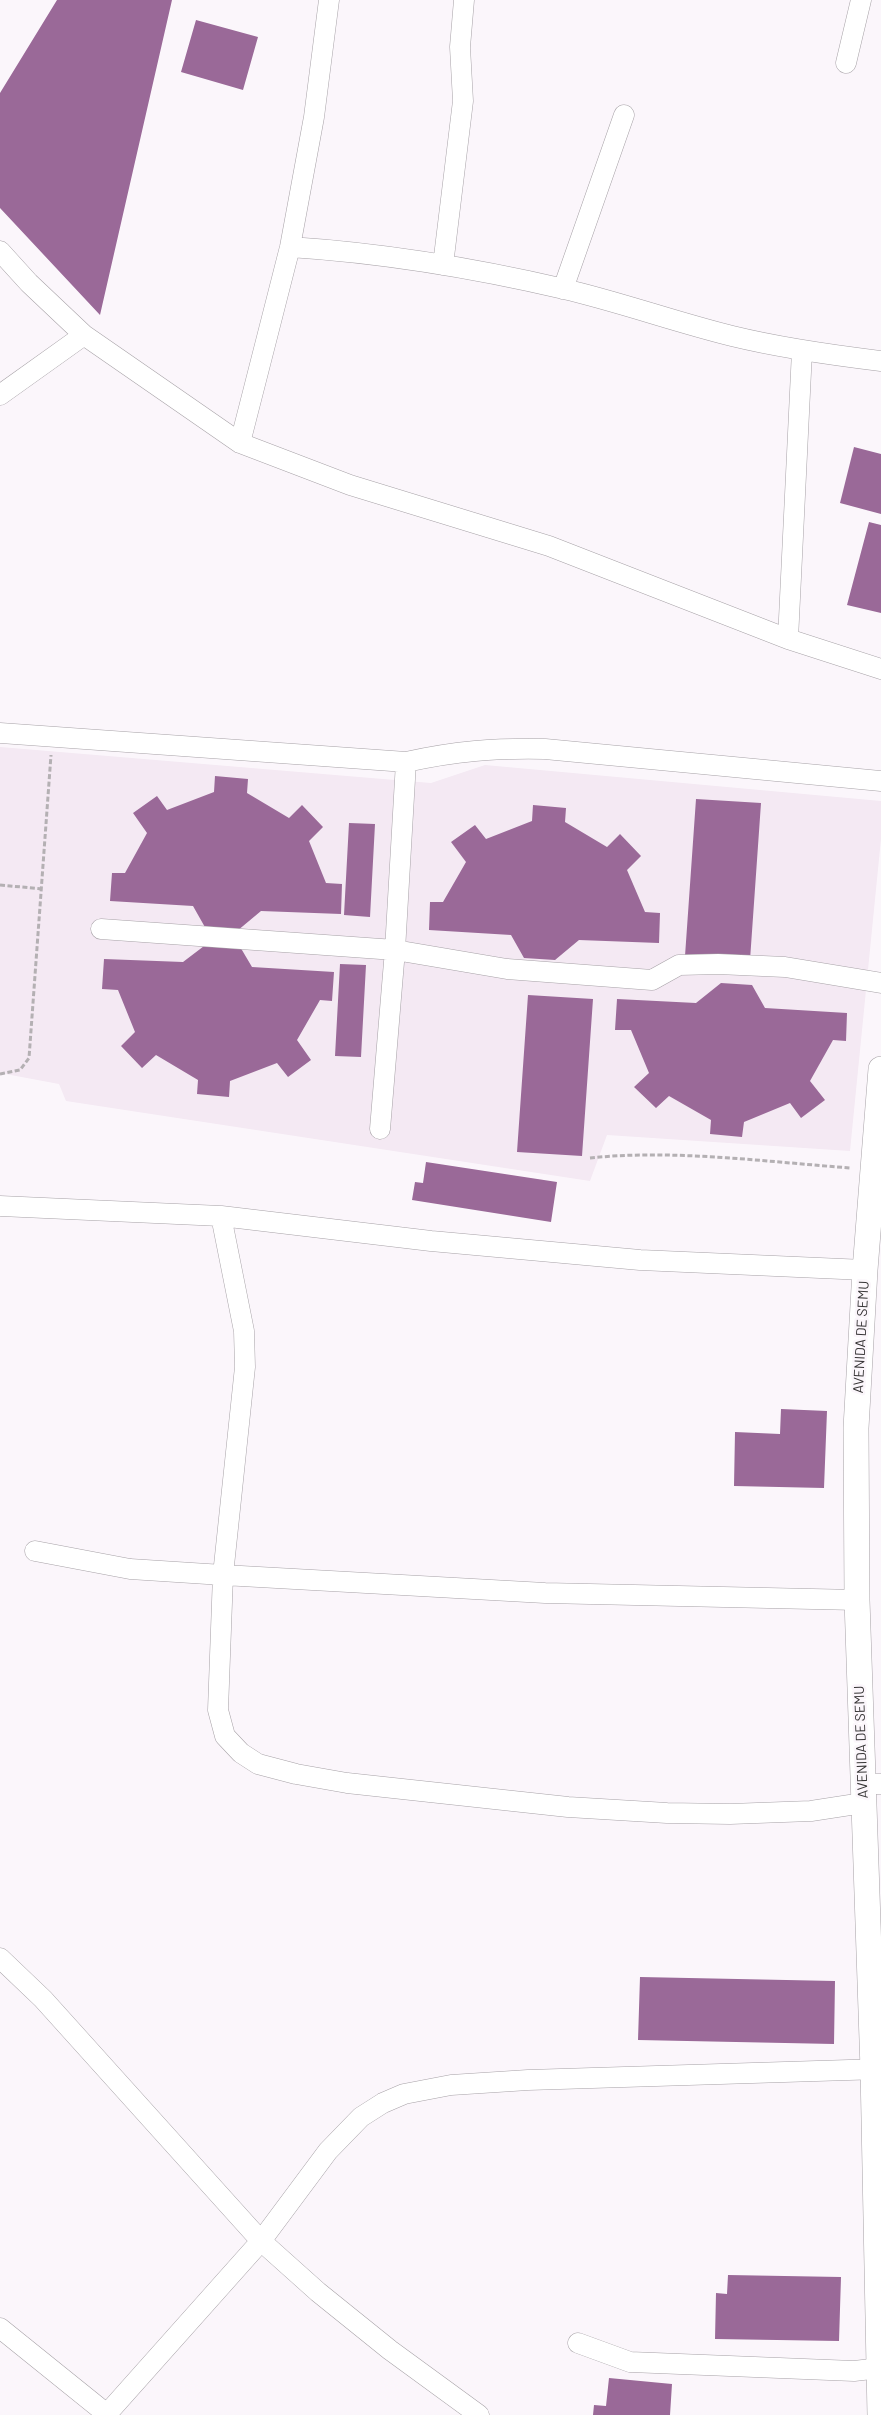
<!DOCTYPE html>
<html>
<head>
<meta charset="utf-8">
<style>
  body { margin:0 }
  canvas { display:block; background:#fbf6fb }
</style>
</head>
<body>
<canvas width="881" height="2415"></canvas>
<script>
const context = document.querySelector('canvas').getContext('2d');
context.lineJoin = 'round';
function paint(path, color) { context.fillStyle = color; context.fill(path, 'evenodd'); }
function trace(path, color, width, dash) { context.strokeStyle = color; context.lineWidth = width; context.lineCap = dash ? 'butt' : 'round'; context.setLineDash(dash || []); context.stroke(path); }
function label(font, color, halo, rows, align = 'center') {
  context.font = font + ' Barlow,sans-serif'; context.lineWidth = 5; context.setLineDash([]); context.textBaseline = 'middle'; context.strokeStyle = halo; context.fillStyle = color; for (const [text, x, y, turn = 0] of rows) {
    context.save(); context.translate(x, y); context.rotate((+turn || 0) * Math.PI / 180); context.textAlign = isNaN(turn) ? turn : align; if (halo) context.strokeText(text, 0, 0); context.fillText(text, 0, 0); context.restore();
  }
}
paint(new Path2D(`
  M0,747L431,783L485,765L881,801V839L850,1151L607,1135L590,1181L66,1101L59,1084L0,1073Z`), '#f4e9f3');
paint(new Path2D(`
  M57,0H172L100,315L0,208V93Z
  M196,20L258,37L243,90L181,72Z
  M854,447L881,454V514L840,503Z
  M869,522L881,525V613L847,605Z
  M215,776L248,779L247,793L289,818L302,805L323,827L309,841L326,883L342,884L341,914L261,911L237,931L206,929L193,906L110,901L112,873H125L147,833L133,813L157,796L167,810L214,792Z
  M696,799L761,803L750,960L685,956Z
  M533,805L566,808L565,822L607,847L620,834L641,856L627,870L645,912L660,913L659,943L579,940L555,960L524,958L511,935L429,930L430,902H443L466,862L451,842L475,825L486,839L532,821Z
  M349,823L375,824L370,917L344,915Z
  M208,943L239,945L252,967L334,972L332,1001L320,1000L297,1040L311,1060L288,1077L277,1063L230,1081L229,1097L197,1094L198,1080L156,1055L142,1068L121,1046L135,1032L118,990L102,989L104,959L183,962Z
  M340,964L366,965L361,1057L335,1056Z
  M721,983L752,985L765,1008L847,1013L846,1041L833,1040L810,1081L825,1100L801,1118L790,1103L744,1122L742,1137L710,1134L711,1120L669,1096L656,1108L634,1087L649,1073L631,1030H615L617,999L696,1003Z
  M528,995L593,999L582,1156L517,1152Z
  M426,1162L557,1182L551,1222L412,1200L415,1182L423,1183Z
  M781,1409L827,1411L824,1488L734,1486L735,1432L780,1434Z
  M640,1977L835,1981L834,2044L638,2040Z
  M728,2275L841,2277L839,2341L715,2339L716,2293L727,2294Z
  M609,2378L672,2384L670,2415H593L594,2405L606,2406Z`), '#9a6998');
const minor = new Path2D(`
  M846,63L861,0
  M290,247C383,253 474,268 564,289C620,302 675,322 732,336C781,348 831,355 881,361
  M0,251L29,283L84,335L240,443L350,485L549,546L788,639L881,669
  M443,265L463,101L460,47L464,0
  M563,289L624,115
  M0,395L84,335
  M240,443L290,247L314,117L329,0
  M788,639L802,351
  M0,733L406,762C456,751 494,748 545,749L881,781
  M101,929L395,950L507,969L652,980L679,965L718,964L785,967L881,983
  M380,1129L395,950L406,762
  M0,1206L221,1216L431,1241L640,1260L865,1270
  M221,1216L244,1331L245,1367L223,1575L218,1710L225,1736L241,1753L258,1764L296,1774L347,1783L568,1807L667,1813L730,1814L811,1811L863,1803
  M35,1551L130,1569L223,1575L545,1593L857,1600
  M862,1784H881
  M0,1958L43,1999L261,2241L318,2292L390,2350L479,2415
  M0,2328L108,2415
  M578,2343L630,2362L854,2371L881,2368
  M106,2415L261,2241L328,2151L361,2117L383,2103L404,2094L451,2085L528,2080L881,2069`);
const major = new Path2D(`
  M880,2415L873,2069L857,1600L856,1428L865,1270L881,1069`);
trace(minor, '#a7a2a7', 21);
trace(major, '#a7a2a7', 26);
trace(new Path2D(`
  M0,885L43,889
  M0,1074L20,1070L29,1058L51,755
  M590,1158C673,1149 768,1162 851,1168`), '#b4b0b3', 3, [5, 2.5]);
trace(minor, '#fff', 20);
trace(major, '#fff', 25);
label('14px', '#363435', '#fbf6fb', [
  ["AVENIDA DE SEMU",861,1337,-87],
  ["AVENIDA DE SEMU",861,1742,-92]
]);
</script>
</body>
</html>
